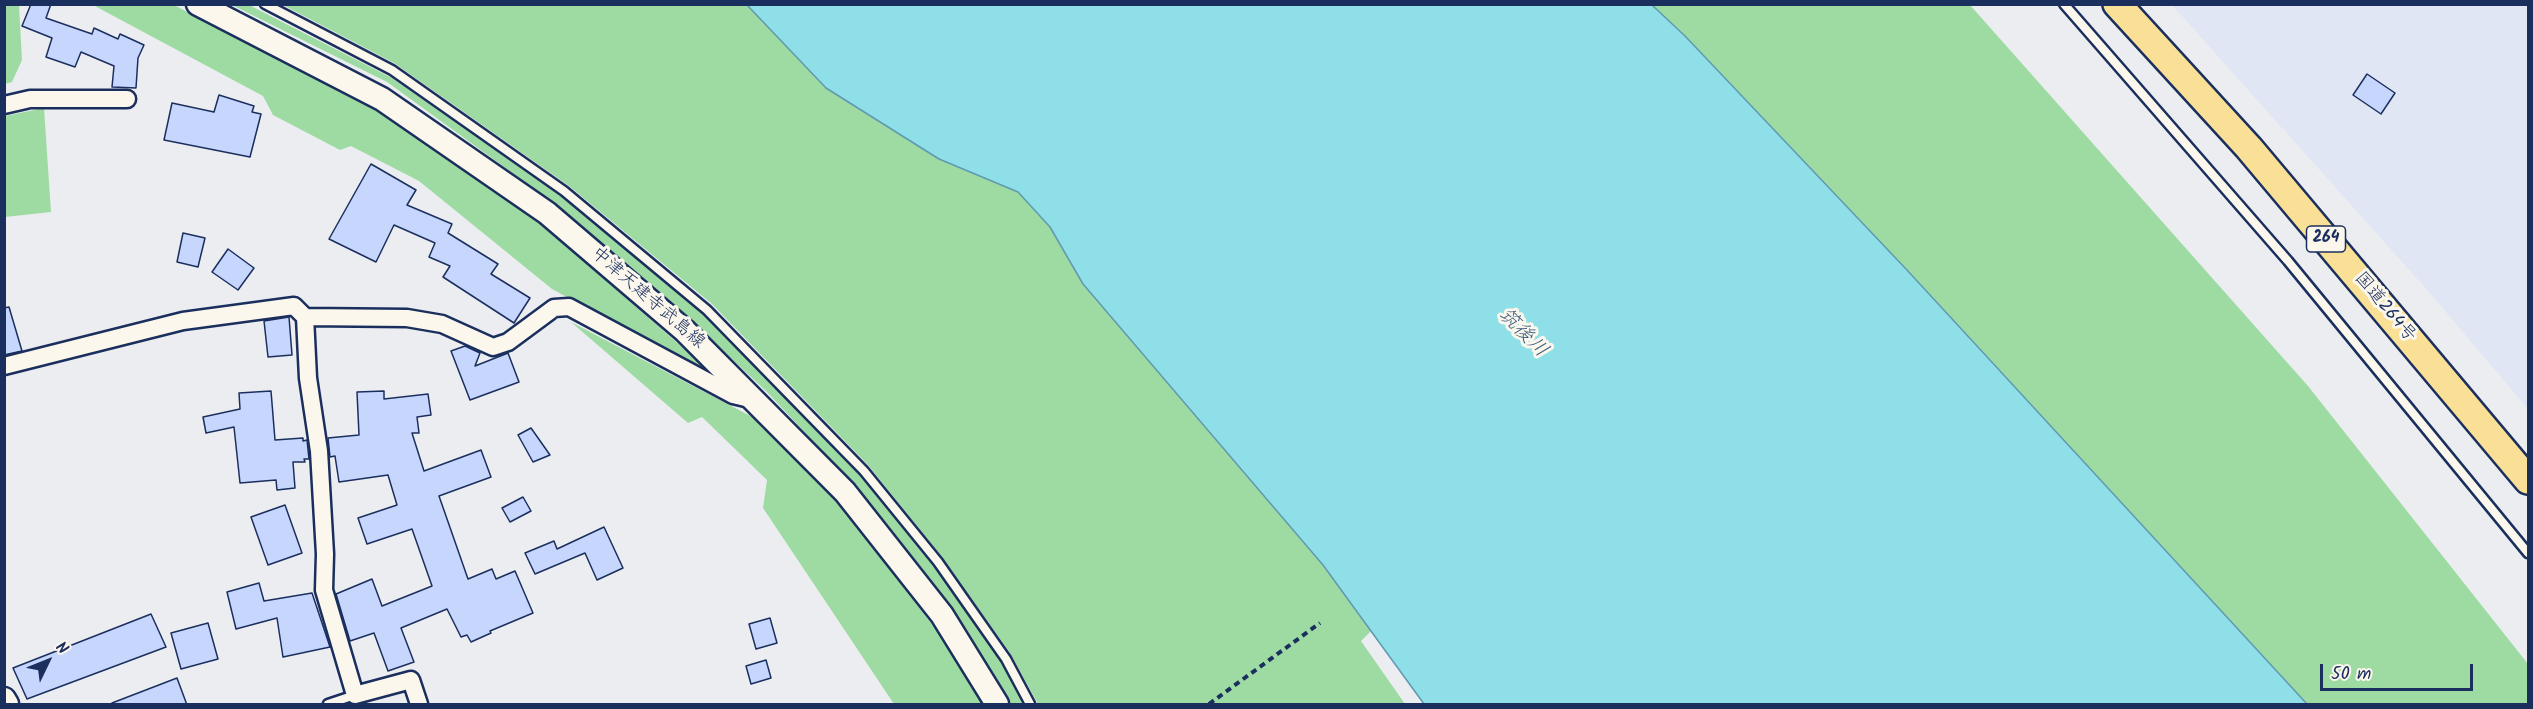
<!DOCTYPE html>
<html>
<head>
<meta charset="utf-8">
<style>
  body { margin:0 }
  #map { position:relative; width:2533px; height:709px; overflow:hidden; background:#ebedf1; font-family:Kalam,sans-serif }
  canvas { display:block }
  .frame { position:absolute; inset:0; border:6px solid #1b2f5e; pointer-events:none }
  .north { position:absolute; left:18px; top:631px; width:60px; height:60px; -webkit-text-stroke:4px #fbf7ec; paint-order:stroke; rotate:47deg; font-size:16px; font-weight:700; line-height:24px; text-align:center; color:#1b2f5e }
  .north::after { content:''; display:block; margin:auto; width:21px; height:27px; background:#1b2f5e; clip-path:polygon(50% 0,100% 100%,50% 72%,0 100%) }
  .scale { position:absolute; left:2320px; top:664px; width:153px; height:27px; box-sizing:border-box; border:3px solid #1b2f5e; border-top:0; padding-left:8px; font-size:18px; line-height:21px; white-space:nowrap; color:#1b2f5e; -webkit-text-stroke:4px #fbf7ec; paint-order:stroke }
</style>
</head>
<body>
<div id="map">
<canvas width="2533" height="709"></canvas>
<div class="frame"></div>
<div class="north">N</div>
<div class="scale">50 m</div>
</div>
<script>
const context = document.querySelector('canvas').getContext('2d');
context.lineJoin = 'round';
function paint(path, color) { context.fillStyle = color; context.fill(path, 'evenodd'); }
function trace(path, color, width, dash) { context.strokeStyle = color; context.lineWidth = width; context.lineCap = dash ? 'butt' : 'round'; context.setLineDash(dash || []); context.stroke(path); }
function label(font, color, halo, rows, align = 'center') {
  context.font = font + ' Kalam,"Klee One",sans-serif'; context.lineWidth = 6; context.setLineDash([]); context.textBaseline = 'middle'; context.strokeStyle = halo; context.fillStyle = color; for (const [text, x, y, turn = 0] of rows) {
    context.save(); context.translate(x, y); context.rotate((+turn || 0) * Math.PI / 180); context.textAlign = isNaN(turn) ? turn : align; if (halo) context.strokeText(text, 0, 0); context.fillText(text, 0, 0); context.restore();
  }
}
paint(new Path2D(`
  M2172,5H2528V409L2429,292Z`), '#e0e6f4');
paint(new Path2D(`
  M4,5H19L22,60L12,82L5,84Z
  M93,5H174L384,115L541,224L721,381L552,289L419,181L351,146L340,150L273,115L263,96Z
  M232,5H249L392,78L559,195L704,315L862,477L936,568L1003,665L1024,704H1011L964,627L854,485L767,392L684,314L551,201L387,82Z
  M283,5H790L939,159L1018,192L1050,227L1083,284L1323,565L1371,631L1361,641L1405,704H1038L1010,653L944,560L868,465L712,304L569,186L394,63Z
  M1652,5H1970L2308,386L2528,664V704H2307L1906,269L1685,36Z
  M44,108L51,212L5,217V116Z
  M571,322L758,420L847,513L940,635L983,704H894L763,508L767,480L702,417L688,423Z`), '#9edba3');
const water = new Path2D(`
  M747,5H1652L1685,36L1906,269L2307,704H1424L1323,565L1083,284L1050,227L1018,192L939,159L826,88Z`);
paint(water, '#8edfe7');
trace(water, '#6099b0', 1.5);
const building = new Path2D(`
  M31,4H51L46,18L92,34L94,28L118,39L120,34L144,45L138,58L136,88L112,87L114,66L81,52L75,67L46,57L52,38L22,26Z
  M2367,74L2395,93L2381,114L2353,95Z
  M219,95L254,106L252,112L261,114L250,157L164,140L172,103L214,112Z
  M371,164L416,190L407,205L452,224L448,233L498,264L491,274L530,298L514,323L443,277L450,266L429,257L435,243L394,225L376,262L329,239Z
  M183,233L205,238L198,267L177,262Z
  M228,249L254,268L238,290L212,272Z
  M9,307L22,351L4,355V308Z
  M289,317L292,355L268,357L264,321Z
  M465,346L480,353L475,366L508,353L519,382L470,400L451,351Z
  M271,391L275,440L303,438V441L307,440L309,459H304L305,462H293L295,488L277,490L276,480L240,483L234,427L206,433L203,417L240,409L239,393Z
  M384,391V399L428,394L431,415L417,417L419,433H412L424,471L481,450L491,477L439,496L468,579L492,569L496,579L515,571L533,613L490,631L491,633L471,642L467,635L461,637L447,609L401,628L414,662L388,671L374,633L350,641L336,594L372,579L382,606L432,586L412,529L367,544L358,518L397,505L388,475L339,482L335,456L330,457L328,438L359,435L357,392Z
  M531,428L550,455L533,462L518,435Z
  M523,497L531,511L510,522L502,508Z
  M285,505L302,553L268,565L251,517Z
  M604,527L623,568L597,580L585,553L535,574L525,553L554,541L557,549Z
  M259,583L264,601L312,593L330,647L283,657L277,618L236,629L227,592Z
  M151,614L166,647L27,699L13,668Z
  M770,618L777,643L756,649L749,624Z
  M208,623L218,659L181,669L171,633Z
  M766,660L771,678L751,684L746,666Z
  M177,678L187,705H112V703Z`);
paint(building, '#c6d6fc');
trace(building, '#1b2f5e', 1.5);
const service = new Path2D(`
  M265,4L392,70L564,191L707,310L864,471L938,562L1006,659L1030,704
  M2064,4L2288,261L2528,553
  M328,704L355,695`);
const minor = new Path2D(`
  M4,105L30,99H127
  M305,317L308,378L319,451L325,554L324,590L355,695L411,680L419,704
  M4,366L183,321L294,306L305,317L407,318L442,324L493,347L508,342L554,308L569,307L733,395L754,400`);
const secondary = new Path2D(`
  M198,4L382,99L547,213L685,331L845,492L942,615L997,704
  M4,699L7,704`);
const trunk = new Path2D(`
  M2117,4L2249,148L2528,480`);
trace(service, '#1b2f5e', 13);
trace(minor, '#1b2f5e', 21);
trace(secondary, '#1b2f5e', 27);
trace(trunk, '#1b2f5e', 32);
trace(new Path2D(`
  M1209,704L1320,623`), '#1b2f5e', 4, [6, 4.5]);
trace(service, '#fbf7ec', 8);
trace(minor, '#fbf7ec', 16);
trace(secondary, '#fbf7ec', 22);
trace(trunk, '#fadf96', 27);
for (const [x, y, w] of [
  [2326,239,39]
]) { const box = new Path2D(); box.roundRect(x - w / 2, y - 13, w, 26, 4.5); context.fillStyle = '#fbf7ec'; context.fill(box); trace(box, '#1b2f5e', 1.5); }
label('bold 16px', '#1b2f5e', null, [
  ["264",2326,239]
]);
label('18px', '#1b2f5e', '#fbf7ec', [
  ["中津天建寺武島線",647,299,41],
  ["国道264号",2384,308,50]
]);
label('italic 20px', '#385b80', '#fbf7ec', [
  ["筑後川",1522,334,45]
]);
</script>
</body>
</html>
